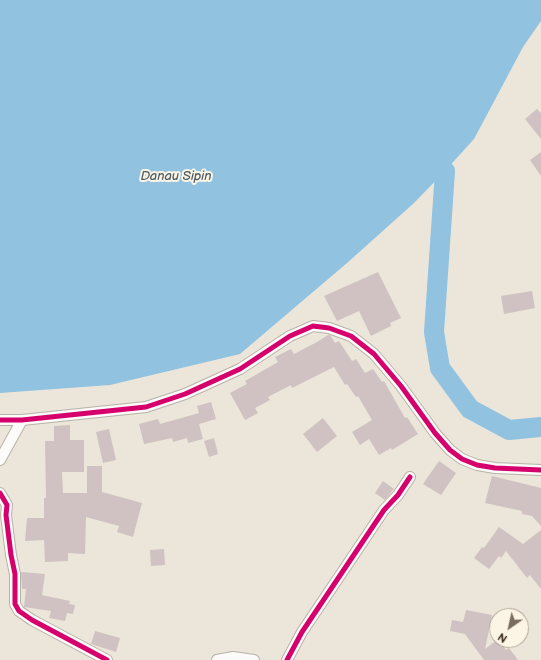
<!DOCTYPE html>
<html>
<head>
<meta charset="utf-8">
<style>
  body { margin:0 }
  #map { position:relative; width:541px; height:660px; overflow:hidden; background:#ebe6d9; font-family:"Balsamiq Sans",sans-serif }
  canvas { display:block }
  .north { position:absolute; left:489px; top:608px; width:40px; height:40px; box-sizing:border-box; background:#fcf5e5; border:1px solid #afa495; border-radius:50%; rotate:214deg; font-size:11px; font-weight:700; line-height:16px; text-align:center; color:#3b2a1e }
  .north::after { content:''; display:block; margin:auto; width:14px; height:18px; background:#796c5f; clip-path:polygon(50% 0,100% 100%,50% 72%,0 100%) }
</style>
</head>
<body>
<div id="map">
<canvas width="541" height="660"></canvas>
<div class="north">N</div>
</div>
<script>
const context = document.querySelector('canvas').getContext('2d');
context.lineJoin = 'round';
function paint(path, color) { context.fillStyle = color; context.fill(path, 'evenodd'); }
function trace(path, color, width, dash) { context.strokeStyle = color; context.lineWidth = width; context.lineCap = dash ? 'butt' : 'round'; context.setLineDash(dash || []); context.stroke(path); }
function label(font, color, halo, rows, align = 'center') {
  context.font = font + ' "Balsamiq Sans",sans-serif'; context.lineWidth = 4; context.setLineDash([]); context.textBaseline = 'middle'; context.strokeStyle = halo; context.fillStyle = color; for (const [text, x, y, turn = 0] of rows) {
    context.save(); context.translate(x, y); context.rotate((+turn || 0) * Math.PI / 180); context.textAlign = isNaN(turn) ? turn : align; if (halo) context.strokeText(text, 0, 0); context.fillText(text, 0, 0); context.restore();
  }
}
paint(new Path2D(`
  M0,0H541V21L523,47L474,139L445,171L414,203L347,263L240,354L110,385L0,393Z`), '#91c2df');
trace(new Path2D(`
  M445,171L434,332L440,368L470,409L509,430L541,427`), '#91c2df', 20);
paint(new Path2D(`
  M537,109L541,113V139L525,119Z
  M541,152V176L530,160Z
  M378,272L401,318L390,323L391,326L371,336L359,311L337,321L324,296Z
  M532,291L535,308L504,314L501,296Z
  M328,335H330L335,343L339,341L352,361L356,359L365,373L373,369L382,382L384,381L405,418L407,417L418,434L392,450L391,448L379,455L369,439L360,445L352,432L372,420L358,396L356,397L347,384L345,385L334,367L292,388L291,385L268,397L270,400L255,408L258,413L245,420L230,393L247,384L245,381L278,362L275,357L291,349L294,354L317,342Z
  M211,402L216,419L199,424L203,439L188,443L187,438L173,442L172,438L144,444L139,424L158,419L160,424L199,413L197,406Z
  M323,418L337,436L317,452L303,434Z
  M70,425V440H84V472H62L63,493H87V466H102V492L142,503L133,537L117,532L119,526L86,517L85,554L68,553V561L45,562L44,540L25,541L27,518H44V498H46L45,441H54V426Z
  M109,429L116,460L103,463L96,432Z
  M214,438L218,454L209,457L204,441Z
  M439,461L456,473L441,495L423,484Z
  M492,476L541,488V526L532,516L522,514V511L485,503Z
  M383,481L394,489L385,500L375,493Z
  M499,527L523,544L541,530V589L530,575L527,578L506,551L501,558L499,556L489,569L474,558L482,547L484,548Z
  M164,549L165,565L151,566L150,550Z
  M21,572L45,574L42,595L70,601L69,604L75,605L73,614L67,613L65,621L49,618L51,611L24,607L26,589H22Z
  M466,610L492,615L485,649L497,640H499L506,650L509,648L518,660H484L465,634L450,631L452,620L463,622Z
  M95,631L120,638L116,652L91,644Z`), '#d0c2c2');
const street = new Path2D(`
  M0,420H22L146,407L185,394L240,369L290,336L313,326L329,328L351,336L374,354L401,386L435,433L450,450L462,459L477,465L495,468L541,470
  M0,460L22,420
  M0,493L7,505L6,515L11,555L15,574V604L19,611L32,620L107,660
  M217,660L233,657L254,660
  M287,660L302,632L384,510L398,495L410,477`);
trace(street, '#b7b2a9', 12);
trace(street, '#fcfbf9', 10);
trace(new Path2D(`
  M0,420H22L146,407L185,394L240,369L290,336L313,326L329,328L351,336L374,354L401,386L435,433L450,450L462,459L477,465L495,468L541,470
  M0,493L7,505L6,515L11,555L15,574V604L19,611L32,620L107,660
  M287,660L302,632L384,510L398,495L410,477`), '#d6006c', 5);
label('italic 13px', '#4c5a63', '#fcf5e5', [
  ["Danau Sipin",176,177]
]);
</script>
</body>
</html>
